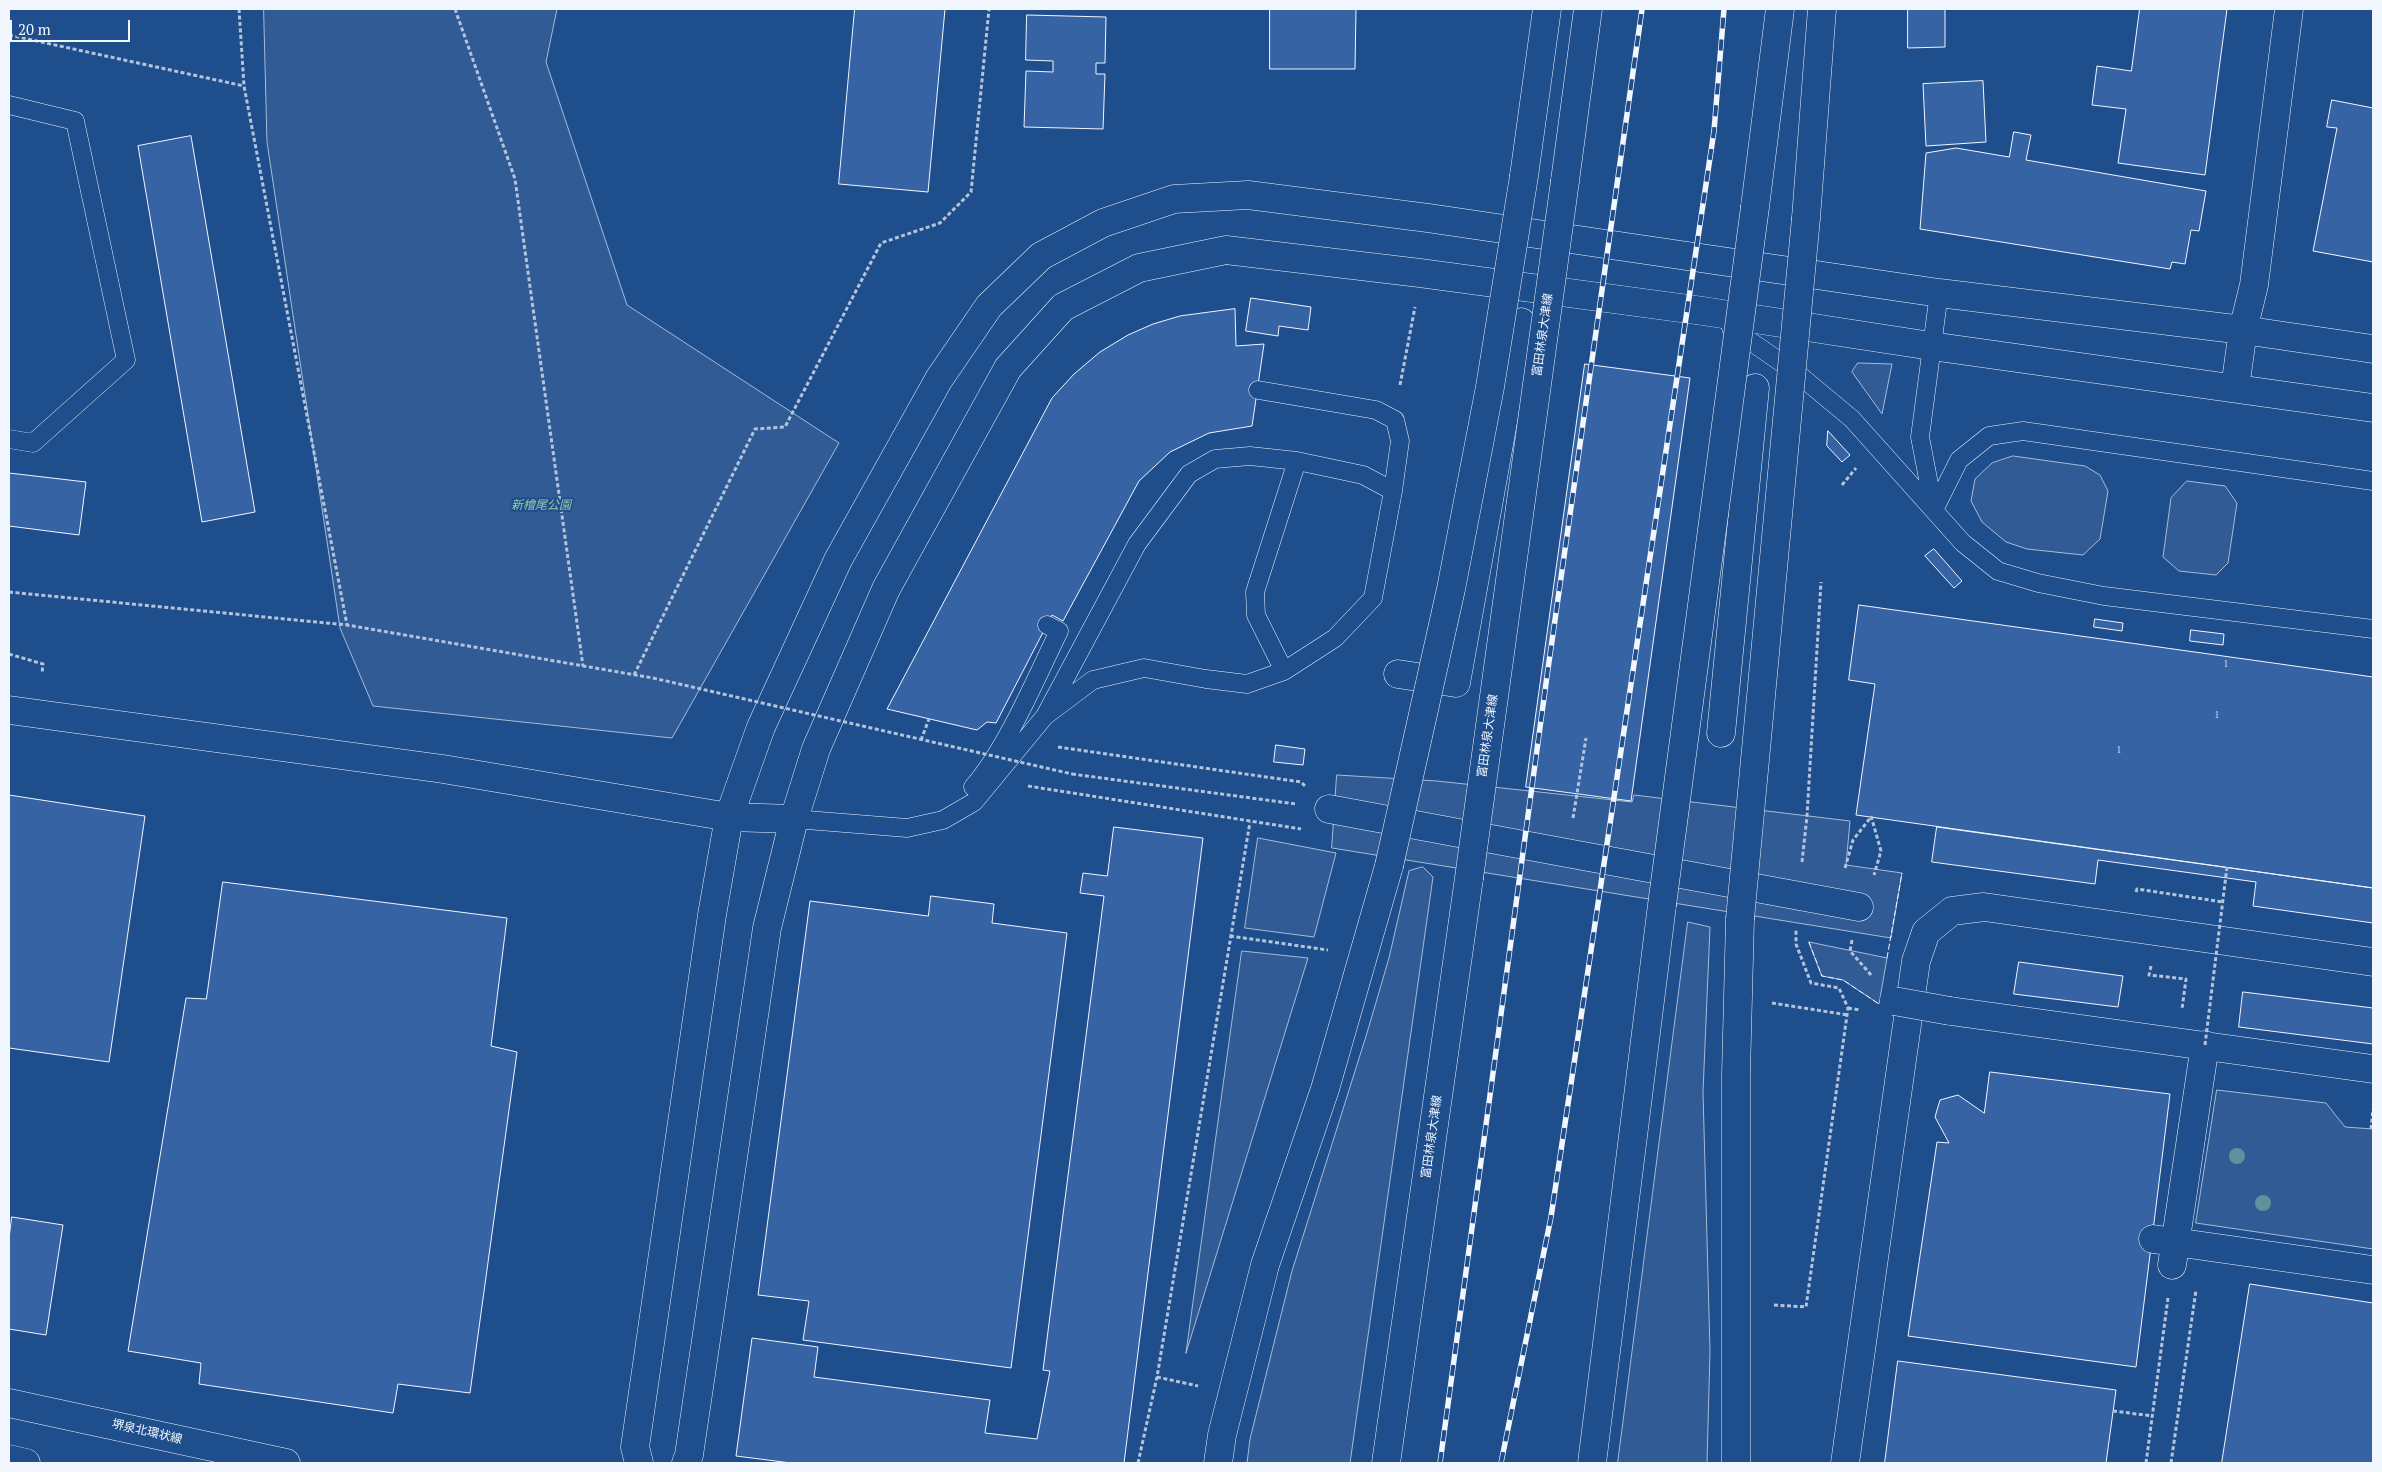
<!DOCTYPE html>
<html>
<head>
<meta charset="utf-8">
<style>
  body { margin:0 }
  #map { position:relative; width:2382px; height:1472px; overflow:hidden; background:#1f4e8c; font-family:"PT Serif",serif }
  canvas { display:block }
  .frame { position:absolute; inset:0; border:10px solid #f2f6ff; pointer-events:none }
  .scale { position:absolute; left:10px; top:20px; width:120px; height:22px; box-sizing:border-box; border:2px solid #f2f6ff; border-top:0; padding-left:6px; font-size:15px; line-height:18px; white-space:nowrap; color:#f2f6ff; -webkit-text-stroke:4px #1f4e8c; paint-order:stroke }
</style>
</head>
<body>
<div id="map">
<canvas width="2382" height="1472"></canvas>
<div class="frame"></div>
<div class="scale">20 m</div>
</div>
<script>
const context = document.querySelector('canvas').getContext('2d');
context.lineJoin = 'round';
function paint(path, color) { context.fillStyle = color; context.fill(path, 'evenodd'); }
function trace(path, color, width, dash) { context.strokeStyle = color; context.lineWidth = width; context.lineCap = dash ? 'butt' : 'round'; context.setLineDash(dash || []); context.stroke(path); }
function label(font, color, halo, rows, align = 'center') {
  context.font = font + ' "PT Serif","Noto Sans JP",serif'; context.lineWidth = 4; context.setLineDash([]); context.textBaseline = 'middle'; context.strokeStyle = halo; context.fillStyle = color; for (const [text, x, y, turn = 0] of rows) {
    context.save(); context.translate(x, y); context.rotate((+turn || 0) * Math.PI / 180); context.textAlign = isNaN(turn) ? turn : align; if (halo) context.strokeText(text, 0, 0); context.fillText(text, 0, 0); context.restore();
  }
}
const built = new Path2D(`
  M264,9H557L546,62L627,305L839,443L672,738L373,706L340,628L267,142Z
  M1858,363L1892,364L1882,414L1852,372Z
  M2013,456L2085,466L2100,475L2108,491L2100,539L2083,555L2027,549L2006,542L1982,522L1971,501L1975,479L1992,463Z
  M2187,481L2225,486L2237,503L2228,563L2216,575L2179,571L2163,557L2171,498Z
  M1337,775L1437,781L1632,802L1634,795L1850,821L1846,865L1902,873L1891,938L1332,848Z
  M1258,838L1336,853L1314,937L1245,928Z
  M1423,867L1433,877L1350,1463H1247L1250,1439L1292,1271L1367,1033L1389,958L1409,871Z
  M1688,922L1710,927L1703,1092L1710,1350L1707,1463H1618Z
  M1809,942L1887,958L1879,1004L1843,980L1822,976Z
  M1242,951L1308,958L1186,1353Z
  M2217,1090L2326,1103L2345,1127L2373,1129V1249L2196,1223Z`);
paint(built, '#305b95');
trace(built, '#a8bbd7', 1);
const building = new Path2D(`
  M855,9H945L928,192L839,184Z
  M1270,9H1356L1355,69H1270Z
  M1908,9H1945V47L1908,48Z
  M2140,9H2227L2205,175L2118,163L2126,109L2092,105L2097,66L2131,71Z
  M1027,15L1106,17L1105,63H1096V74H1105L1103,129L1024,127L1026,71L1053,72V61L1026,60Z
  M1983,81L1986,142L1926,146L1923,84Z
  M2332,100L2373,108V262L2313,251L2337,128L2327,127Z
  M2014,132L2031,135L2026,160L2206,191L2199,231L2191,230L2185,264L2172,262L2170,269L1920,229L1926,153L1956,148L2009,157Z
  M191,136L255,512L202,522L138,146Z
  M1251,298L1311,307L1308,330L1279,326L1278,336L1246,331Z
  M1235,309L1236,346L1264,344L1252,426L1209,433L1170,452L1139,481L1063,621L1052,615L996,723L987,722L977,730L887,709L1052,398L1074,374L1100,352L1128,335L1153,324L1180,316Z
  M1585,364L1690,378L1631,801L1526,787Z
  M1828,431L1850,455L1842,462L1827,446Z
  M9,473L86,482L79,535L9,526Z
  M1934,549L1962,581L1954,588L1925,556Z
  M1859,605L2373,677V888L1856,815L1875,684L1849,680Z
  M2095,619L2123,623L2122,631L2094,627Z
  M2191,630L2224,634L2223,645L2190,641Z
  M1276,745L1305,749L1303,765L1274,762Z
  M9,795L145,816L109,1062L9,1048Z
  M1114,827L1203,838L1124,1463H791L736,1456L752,1338L818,1347L814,1377L990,1400L985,1433L1037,1439L1050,1371L1043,1370L1104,896L1080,893L1083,873L1107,876Z
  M1937,827L2373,888V923L2253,906L2256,882L2098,860L2095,884L1932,862Z
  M223,882L507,918L491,1046L517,1052L470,1393L398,1384L393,1413L199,1384L201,1363L128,1351L186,998L206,999Z
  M931,896L994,904L992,923L1067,933L1011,1368L803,1340L809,1301L758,1295L810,901L928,916Z
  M2019,962L2123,976L2118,1007L2014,994Z
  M2243,992L2373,1008V1044L2239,1027Z
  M1990,1072L2170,1094L2136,1367L1908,1336L1937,1142L1949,1143L1935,1117L1940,1100L1958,1095L1984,1113Z
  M12,1217L63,1225L46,1335L9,1329V1239Z
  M2250,1284L2373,1303V1463H2222Z
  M1898,1361L2116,1390L2106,1463H1885Z`);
paint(building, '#3563a3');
trace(building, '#f2f6ff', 1);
const service = new Path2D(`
  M9,105L75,121L126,360L33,443L9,439
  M1731,328L1798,374L1852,419L1963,543L1998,571L2038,583L2104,596L2373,629
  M1258,390L1376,410L1395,420L1400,441L1393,491
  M1934,510L1959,460L1989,436L2023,431L2373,481
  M1934,510L1920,437L1939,293
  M1284,671L1256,615L1255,592L1297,461
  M973,787C1007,748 1036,678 1059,631L1047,625
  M794,819L907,828L943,820L974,802L1045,716L1137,544L1189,474L1215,459L1250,456L1297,461L1363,475L1393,491L1373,598L1335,638L1284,671L1247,684L1206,679L1144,668L1093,680L1045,716`);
const pedestrian = new Path2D(`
  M1398,674L1456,683L1521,322
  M1721,733L1755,388
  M1329,809L1859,907
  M1950,1011L2373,1069
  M2153,1239L2373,1270
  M2172,1265L2205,1045`);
const tertiary = new Path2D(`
  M2235,388L2243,330L2254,285L2289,9
  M9,710L443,769L729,817L794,819
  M639,1463L635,1447L712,915L729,817L761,727L838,560L939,379L989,306L1041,256L1103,223L1174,199L1248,195L1428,218L1939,293L2243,330L2373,349
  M686,1463L689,1455L767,928L794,819L816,749L886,589L1008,368L1063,307L1139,268L1226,250L1420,273L1703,311L1931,346L2373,408
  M1845,1463L1916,961L1926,932L1952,911L1984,907L2373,962`);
const secondary = new Path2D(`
  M9,1403L286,1463
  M9,1459L26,1463`);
const primary = new Path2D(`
  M1524,176L1547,9
  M1565,181L1588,9
  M1755,207L1780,9
  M1806,218L1822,9
  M1218,1463L1222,1435L1265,1265L1325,1089L1389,866
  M1386,1463L1469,878
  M1592,1463L1662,905
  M1736,1463V1074L1740,919`);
trace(service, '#f2f6ff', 19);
trace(pedestrian, '#f2f6ff', 29);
trace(tertiary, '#f2f6ff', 29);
trace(secondary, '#f2f6ff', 29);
trace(primary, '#f2f6ff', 29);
trace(new Path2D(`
  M239,9L244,86L347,625
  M455,9L515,179L583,666
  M9,35L244,86
  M1400,385L1415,307
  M1842,485L1856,468
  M9,592L347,625L653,678
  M9,654L43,664L42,673
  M634,675L755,429L785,427L881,243L940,223L971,192L989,9
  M921,740L929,719
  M1058,747L1301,782L1305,786
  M1072,774L1296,804
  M1028,786L1301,829
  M1871,816L1881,851L1874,875
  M1573,818L1586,738
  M1802,862L1807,816L1821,582
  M1845,868L1853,840L1871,817
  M2136,892L2137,889L2223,902
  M1230,936L1328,950
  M1852,940L1850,951L1872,976
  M2151,966L2149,975L2186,979L2182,1009
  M1772,1003L1848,1015
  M1848,1008L1860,1010
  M2371,1129L2373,1109
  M1774,1305L1806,1307L1848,1008L1839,988L1811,983L1796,944V930
  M1157,1377L1198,1386
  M2113,1411L2153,1416
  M1138,1463L1157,1377L1250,822
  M2146,1463L2168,1298
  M2171,1463L2196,1290`), '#b3c4dc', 3, [4, 2.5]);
trace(service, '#1f4e8c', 18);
trace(pedestrian, '#1f4e8c', 28);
trace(tertiary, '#1f4e8c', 28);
trace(secondary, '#1f4e8c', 28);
trace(primary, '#1f4e8c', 28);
const rail = new Path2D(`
  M1440,1463L1547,676L1642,9
  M1501,1463L1551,1217L1714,131L1724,9`);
trace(rail, '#f2f6ff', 5.5);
trace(rail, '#1f4e8c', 4, [11]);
const pedestrianBridge = new Path2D(`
  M1894,1001L1950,1011`);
const primaryBridge = new Path2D(`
  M1389,866L1451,589L1490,387L1524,176
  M1469,878L1565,181
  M1662,905L1755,207
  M1740,919L1806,218`);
trace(pedestrianBridge, '#f2f6ff', 29, []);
trace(primaryBridge, '#f2f6ff', 29, []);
trace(new Path2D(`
  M653,678L1072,774
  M2205,1045L2227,867`), '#b3c4dc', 3, [4, 2.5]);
trace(pedestrianBridge, '#1f4e8c', 28);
trace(primaryBridge, '#1f4e8c', 28);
trace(new Path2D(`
  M1809,942L1822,976L1843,980L1879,1004
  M1887,958L1902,873`), '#f2f6ff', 1, [6, 2.5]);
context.fillStyle = '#61919a';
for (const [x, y] of [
  [2237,1156],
  [2263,1203]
]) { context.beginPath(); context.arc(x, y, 8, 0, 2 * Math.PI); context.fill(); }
label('10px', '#c3d1e8', null, [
  ["1",2226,664],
  ["1",2217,715],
  ["1",2119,750]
]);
label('12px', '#f2f6ff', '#1f4e8c', [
  ["富田林泉大津線",1543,335,-82],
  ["富田林泉大津線",1488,736,-82],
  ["富田林泉大津線",1432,1137,-82],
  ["堺泉北環状線",147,1432,13]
]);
label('italic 12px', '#97c8a6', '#1f4e8c', [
  ["新檜尾公園",541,506]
]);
</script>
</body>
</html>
